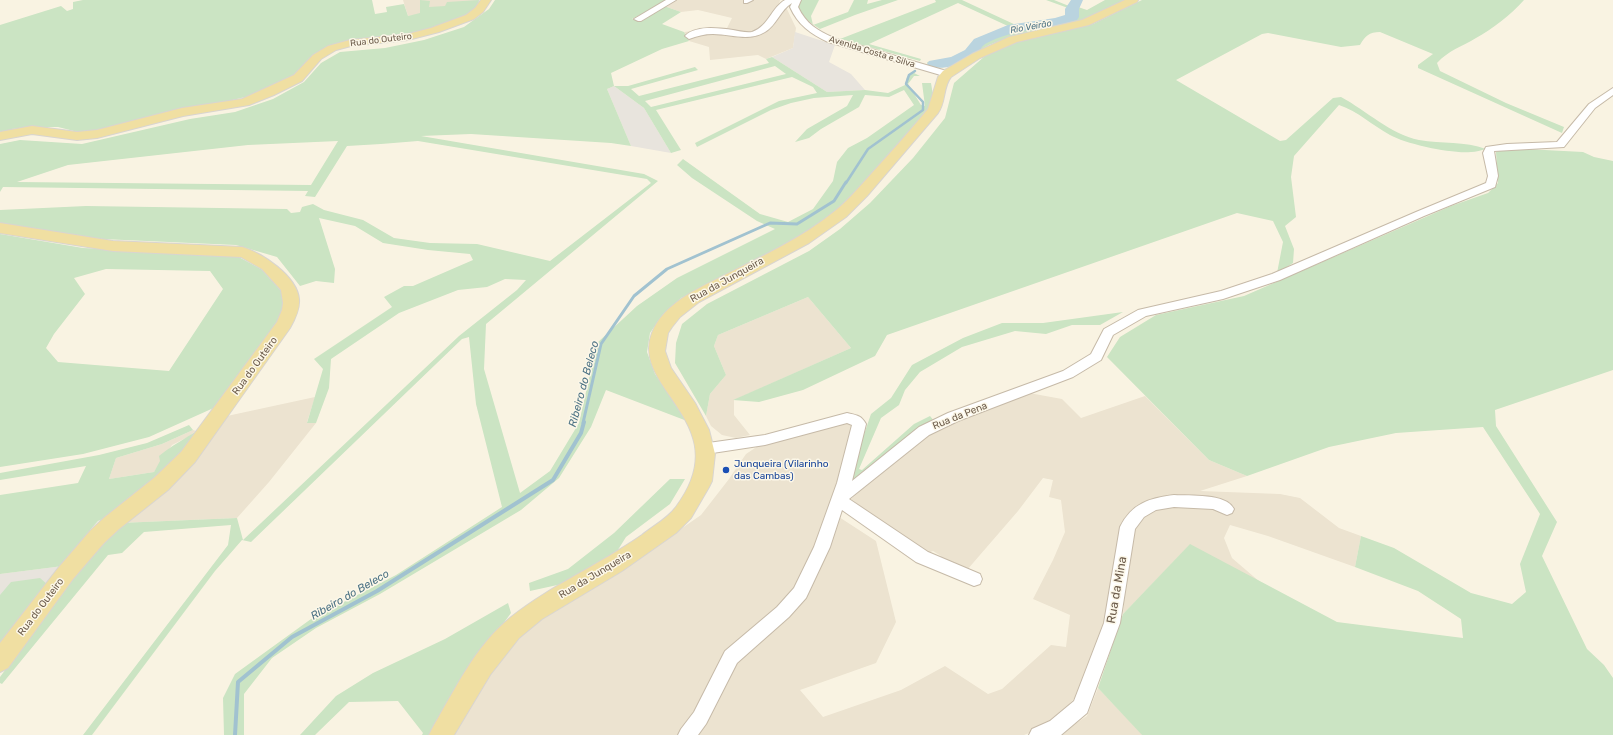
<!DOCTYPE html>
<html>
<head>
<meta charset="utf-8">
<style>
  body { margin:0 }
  canvas { display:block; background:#f9f3e2 }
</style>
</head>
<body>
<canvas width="1613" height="735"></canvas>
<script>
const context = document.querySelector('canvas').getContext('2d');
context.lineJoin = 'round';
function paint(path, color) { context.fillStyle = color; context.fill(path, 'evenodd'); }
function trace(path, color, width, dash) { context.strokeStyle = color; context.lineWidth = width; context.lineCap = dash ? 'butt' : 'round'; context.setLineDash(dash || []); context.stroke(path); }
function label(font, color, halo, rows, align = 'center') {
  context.font = font + ' Rubik,sans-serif'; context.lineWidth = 3; context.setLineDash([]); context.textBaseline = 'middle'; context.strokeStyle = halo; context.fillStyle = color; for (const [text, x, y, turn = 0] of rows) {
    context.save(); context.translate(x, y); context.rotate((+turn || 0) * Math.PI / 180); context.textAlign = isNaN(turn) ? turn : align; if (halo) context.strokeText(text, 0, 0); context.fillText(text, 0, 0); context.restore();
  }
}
paint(new Path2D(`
  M403,0H479L477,4L408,16Z
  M675,0H746L744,2L747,3L753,0H780L779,4L785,5L796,28L793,48L766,59L758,55L710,60L709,47L689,41L684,32L711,29L726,30L732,18L698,10L681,12L664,6Z
  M808,297L851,348L734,400V415L750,435L736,438L722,435L711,426L706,416L710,394L726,375L714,346L718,335Z
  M1029,393L1062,399L1081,418L1145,396L1209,460L1247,476L1200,491L1280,494L1300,498L1339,528L1361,536L1355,567L1268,536L1230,525L1224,538L1232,558L1260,582L1190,545L1123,614L1127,562L1135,522L1157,508L1188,504L1218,508L1229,513L1234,510L1230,503L1213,496L1165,497L1141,505L1126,521L1113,591L1105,625L1083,689L1061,713L1029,733L1024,735H695L707,720L738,657L798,604L810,588L839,517L876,541L896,622L876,663L800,690L823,717L901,690L945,666L988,694L1002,689L1051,645L1066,647L1070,615L1033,599L1053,560L1065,532L1061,500L1049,497L1053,480L1043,478L1018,511L967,570L943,561L941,556L933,551L927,553L892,531L851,499L888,466L932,432L964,417Z
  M315,397L307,422L316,423L269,482L237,518L120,523L227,416Z
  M841,423H848L853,428V431L823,528L796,586L782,610L723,656L695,714L678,735H449L487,672L533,620L649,551L701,515L729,479L746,454L761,444Z
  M193,430L196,431L188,437L172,445L154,472L109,479L116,458L162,444Z
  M1098,688L1141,733L1142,735H1058L1087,716Z`), '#ece3d0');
paint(new Path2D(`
  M795,32L835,45L829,62L851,74L865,90L827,92L772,57L793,48Z
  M614,86L644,108L671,153L631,146L607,89Z
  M63,566L17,628L0,625V574Z`), '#e8e4dd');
paint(new Path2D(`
  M83,0H372L375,14L387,12L386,7L404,4L408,16L420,13V0L430,1L429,7L445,6L447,2L479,0L478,6L467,16L414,34L343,42L299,73L254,95L98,131L78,132L58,127H31L12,129L0,133V25L61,6L67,11L73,9V2Z
  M495,0H668L632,19L642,21L664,6L681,12L662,24L684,32L689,41L662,49L611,73L614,86H628L695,67L698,70L631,89L639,96L769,63L766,59L772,57L827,92L865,90L888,93L905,85L907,77L914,73L920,76H914L908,84L921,105L925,106L922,83H931L933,95L931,110L847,203L818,225L789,243L681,298L661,317L650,333L647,352L655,374L687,421L606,390L591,427L559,478L521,510L380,594L316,628L272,658L244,694V735H224L223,698L235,674L311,619L396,575L502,507L476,404L469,337L462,339L251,542L242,540L215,571L92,735H83L228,545L231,525L144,532L122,553L108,555L2,684L0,683V677L97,546L120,523L237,518L243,540L459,336L517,290L526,280L505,279L487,287L458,290L399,313L331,359L329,388L316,423H307L323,369L314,359L392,307L384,297L404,286H413L473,260L470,254L428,250L383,243L355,226L319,218L335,269L334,283L316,281L300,286L277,257L236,245L102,239L0,223V210L86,206L287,209L291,213L300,212L302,207L313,204L324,210L363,220L394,238L430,243L477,244L550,261L651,183L647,179L418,141L381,144L347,146L315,197L305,196L308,191L3,187L0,192V144L20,140L82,144L190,119L235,112L273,99L304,82L321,63L340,52L385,48L424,40L464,27L489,9ZM775,66L786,74L651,107L645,101ZM792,77L813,87L817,93L779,101L695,143L697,147L771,110L791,103L814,98L853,95L847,106L807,129L795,142L809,138L821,129L859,107L865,95L889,97L904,90L914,105L867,138L848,148L837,162L833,181L813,209L788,222L760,214L683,159L677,165L692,178L757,221L775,229L677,278L637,306L597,343L579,423L550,471L520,493L484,369L486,324L658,181L644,174L421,136L471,134L611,143L631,146L607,89L614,86L644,108L671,153L681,150L656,110ZM338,141L311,185L17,182L68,165L248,145Z
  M801,0H819L811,16L813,25L848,12L854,0H868L867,4L882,0H898L855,15L820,29C809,22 804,19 798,6Z
  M935,0H962L1018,26L1062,18L1070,14L1068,8L1046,0H1054L1069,6L1074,0H1082L1078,7L1087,10L1105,0H1126L1084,19L1072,23L1014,35L989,45L950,66L940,67L928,64L927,62L954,59L971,48L975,40L1010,27L958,3L869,44L921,59L920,61L840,39L936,2Z
  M1142,0H1524C1511,15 1492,29 1476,38C1461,47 1449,50 1437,63L1440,71L1506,103L1564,127L1562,133L1418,68V65L1433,54L1380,32C1369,32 1365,36 1360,45L1341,47L1268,33L1262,34L1176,80L1280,141L1286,140L1333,98L1341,97C1367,111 1390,134 1419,140C1442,144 1465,141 1486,149C1481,150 1476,152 1471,152C1452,154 1406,144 1390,135C1373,126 1358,111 1339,105L1294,156L1291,177L1296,217L1285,226L1294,249L1293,263L1277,273L1283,242L1273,221L1237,213L887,335L875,356L803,390L759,402L733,400L851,348L808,297L718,335L714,346L726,375L710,394L706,416L675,363L676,343L682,324L707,304L809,251L840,229L870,203L913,158L945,118L954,83L985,56L1018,41L1093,24Z
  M1506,148L1583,152L1594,157L1613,161V370L1495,410L1496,426L1557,522L1542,556L1587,649L1604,665L1613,678V735H1142L1098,688L1123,614L1190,544L1337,622L1463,638L1461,619L1418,591L1355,567L1361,536L1394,548L1471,593L1512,604L1526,592L1520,564L1540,514L1483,427L1396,433L1329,447L1247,476L1209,460L1107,357L1120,337L1156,315L1244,296L1451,206L1488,193L1498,183L1496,152Z
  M0,234L83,248L235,255L261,269L283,293V314L218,406L149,437L83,454L0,467ZM106,269L210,271L223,289L169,371L58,362L46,348L54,334L85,294L74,278Z
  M1123,312L1100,325H1072L1046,334L1015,331L962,347L920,372L905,390L899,405L881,418L859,469L862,470L914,424L930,416L935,422L858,479L852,478L861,443L871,414L891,398L912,365L963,338L1002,323H1043Z
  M189,425L193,430L162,444L116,458L109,479L154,472L160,461L159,456C170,447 176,444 187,437C192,434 196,431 202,430L184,454L115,514L98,521L90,530L92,534L63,566L0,574V495L78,483L86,466L0,480V473L99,455L147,443Z
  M670,479H685L670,504L626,537L616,553L571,582L530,591L529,583L568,569L614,533Z
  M40,578L48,585L0,648V595L11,582Z
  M508,603L511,613L484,650L434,735H422L423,733L398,701L349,702L315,735H300L336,696L373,673L445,639Z`), '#cbe4c3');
trace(new Path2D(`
  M846,183L868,149L923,110V102L906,84L909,75L915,71`), '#a1c2d0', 2.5);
trace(new Path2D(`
  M583,423L601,344L634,296L667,269L770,223L797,224L834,201L846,182`), '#a1c2d0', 3);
trace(new Path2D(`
  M235,735L238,682L292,637L377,591L553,480L581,433L584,422`), '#a1c2d0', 4);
paint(new Path2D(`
  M1071,0H1083L1079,9V17L1077,20C1046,30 1014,28 985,44C981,47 979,52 975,56C965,65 942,70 929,67L927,64L929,61L951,57L965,50L974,39L1008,25L1055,18L1065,15V9Z`), '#bad4df');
const minor = new Path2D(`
  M666,0H676L641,21H638L634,19Z
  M744,0H753L747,3H744Z
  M785,0H801L798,7C806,24 818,31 834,38L950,72L952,74L947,77L944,76L828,42C811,34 798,25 790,7L792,3C780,10 777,25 765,32C748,42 731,34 713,34C704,34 697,36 689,39L685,36C695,25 719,28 733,30C739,31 746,33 752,32C769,26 771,8 785,0Z
  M1613,88V95L1595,108L1564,147L1494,151L1498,176L1495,187L1424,216L1280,280L1223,299L1146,316L1113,335L1101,360L1073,377L958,421L929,435L849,499L928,552L980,574L982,579L980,584L974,586L916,562L842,510L830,547L806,598L789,617L737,663L706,724L698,735H678L681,729L694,712L725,651L777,607L794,588L814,547L837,483L852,425L847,423L765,445L706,454L701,452L699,448L701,444L765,435L847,413C856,415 861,415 866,424L852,481L919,427L948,413L1063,371L1091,354L1104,329L1138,310L1221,291L1272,274L1416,212L1486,183L1488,176L1483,153L1486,147L1507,144L1557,142L1589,104Z
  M1174,495C1190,496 1226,493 1234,509L1232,513L1227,515L1213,509L1174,507L1156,510L1144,517L1135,529L1120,623L1087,713L1061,735H1029L1032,729L1050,721L1074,701L1104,623L1120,527C1132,503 1150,498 1174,495Z`);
const major = new Path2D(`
  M481,0H491L483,12L474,19L439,32L408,40L351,46L336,50L321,59L302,81L274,95L249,105L183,116L97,138L77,140L32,134L0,140V132L32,126L77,132L97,130L182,108L242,99L294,75L313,55L328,46L350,40L408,34L431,28L466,15L475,8Z
  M1125,0H1138L1137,2L1089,25L1017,42L980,58L951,77C943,86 946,102 938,113L867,196L846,217L809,243L699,302L680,317L672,327L668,333L665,351L671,368L695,403L709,430L715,454L712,481L709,487L691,518L676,533L622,571L542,619L519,638L490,675L454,735H429L433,727C455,690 475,646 510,618C550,586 599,565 642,535C653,526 667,519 676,507C739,423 630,390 652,333C663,304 697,289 723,276C761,257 802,238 835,211C849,200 860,186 872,173C891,152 910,131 928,109L938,77L943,71L972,54L1009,37L1082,20Z
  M0,223L113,241L242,247C262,253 297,276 299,299C300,309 295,319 290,328L195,462L168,490L119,529L104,543L73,579L8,668L0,672V643L59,567L90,531L105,517L154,478L181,452L277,322L282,310L283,303L281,290L262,269L241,257L113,251L0,233Z`);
trace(minor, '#c6baa8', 2);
trace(major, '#d9d5d0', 2);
paint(minor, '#fff');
paint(major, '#f0dfa2');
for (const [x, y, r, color] of [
  [726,470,4,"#1a4fb4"]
]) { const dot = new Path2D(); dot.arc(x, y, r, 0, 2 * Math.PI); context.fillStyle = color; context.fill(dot); trace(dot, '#fcf7e8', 1.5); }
label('italic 9px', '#4c7284', '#fcf7e8', [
  ["Rio Veirão",1031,27,-10]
]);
label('9px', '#6d5d4c', '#fcf7e8', [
  ["Rua do Outeiro",381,40,-7],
  ["Avenida Costa e Silva",872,52,17]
]);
label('10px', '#6d5d4c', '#fcf7e8', [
  ["Rua da Junqueira",727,280,-29],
  ["Rua do Outeiro",255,366,-54],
  ["Rua da Pena",960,416,-22],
  ["Rua da Junqueira",595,575,-31],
  ["Rua do Outeiro",41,607,-53]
]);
label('10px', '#164399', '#fcf7e8', [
  ["Junqueira (Vilarinho",734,464],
  ["das Cambas)",734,476]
], 'left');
label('italic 11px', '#4c7284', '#fcf7e8', [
  ["Ribeiro do Beleco",584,384,-75],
  ["Ribeiro do Beleco",350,595,-30]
]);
label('12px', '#6d5d4c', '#fcf7e8', [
  ["Rua da Mina",1117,590,-80]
]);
</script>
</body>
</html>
